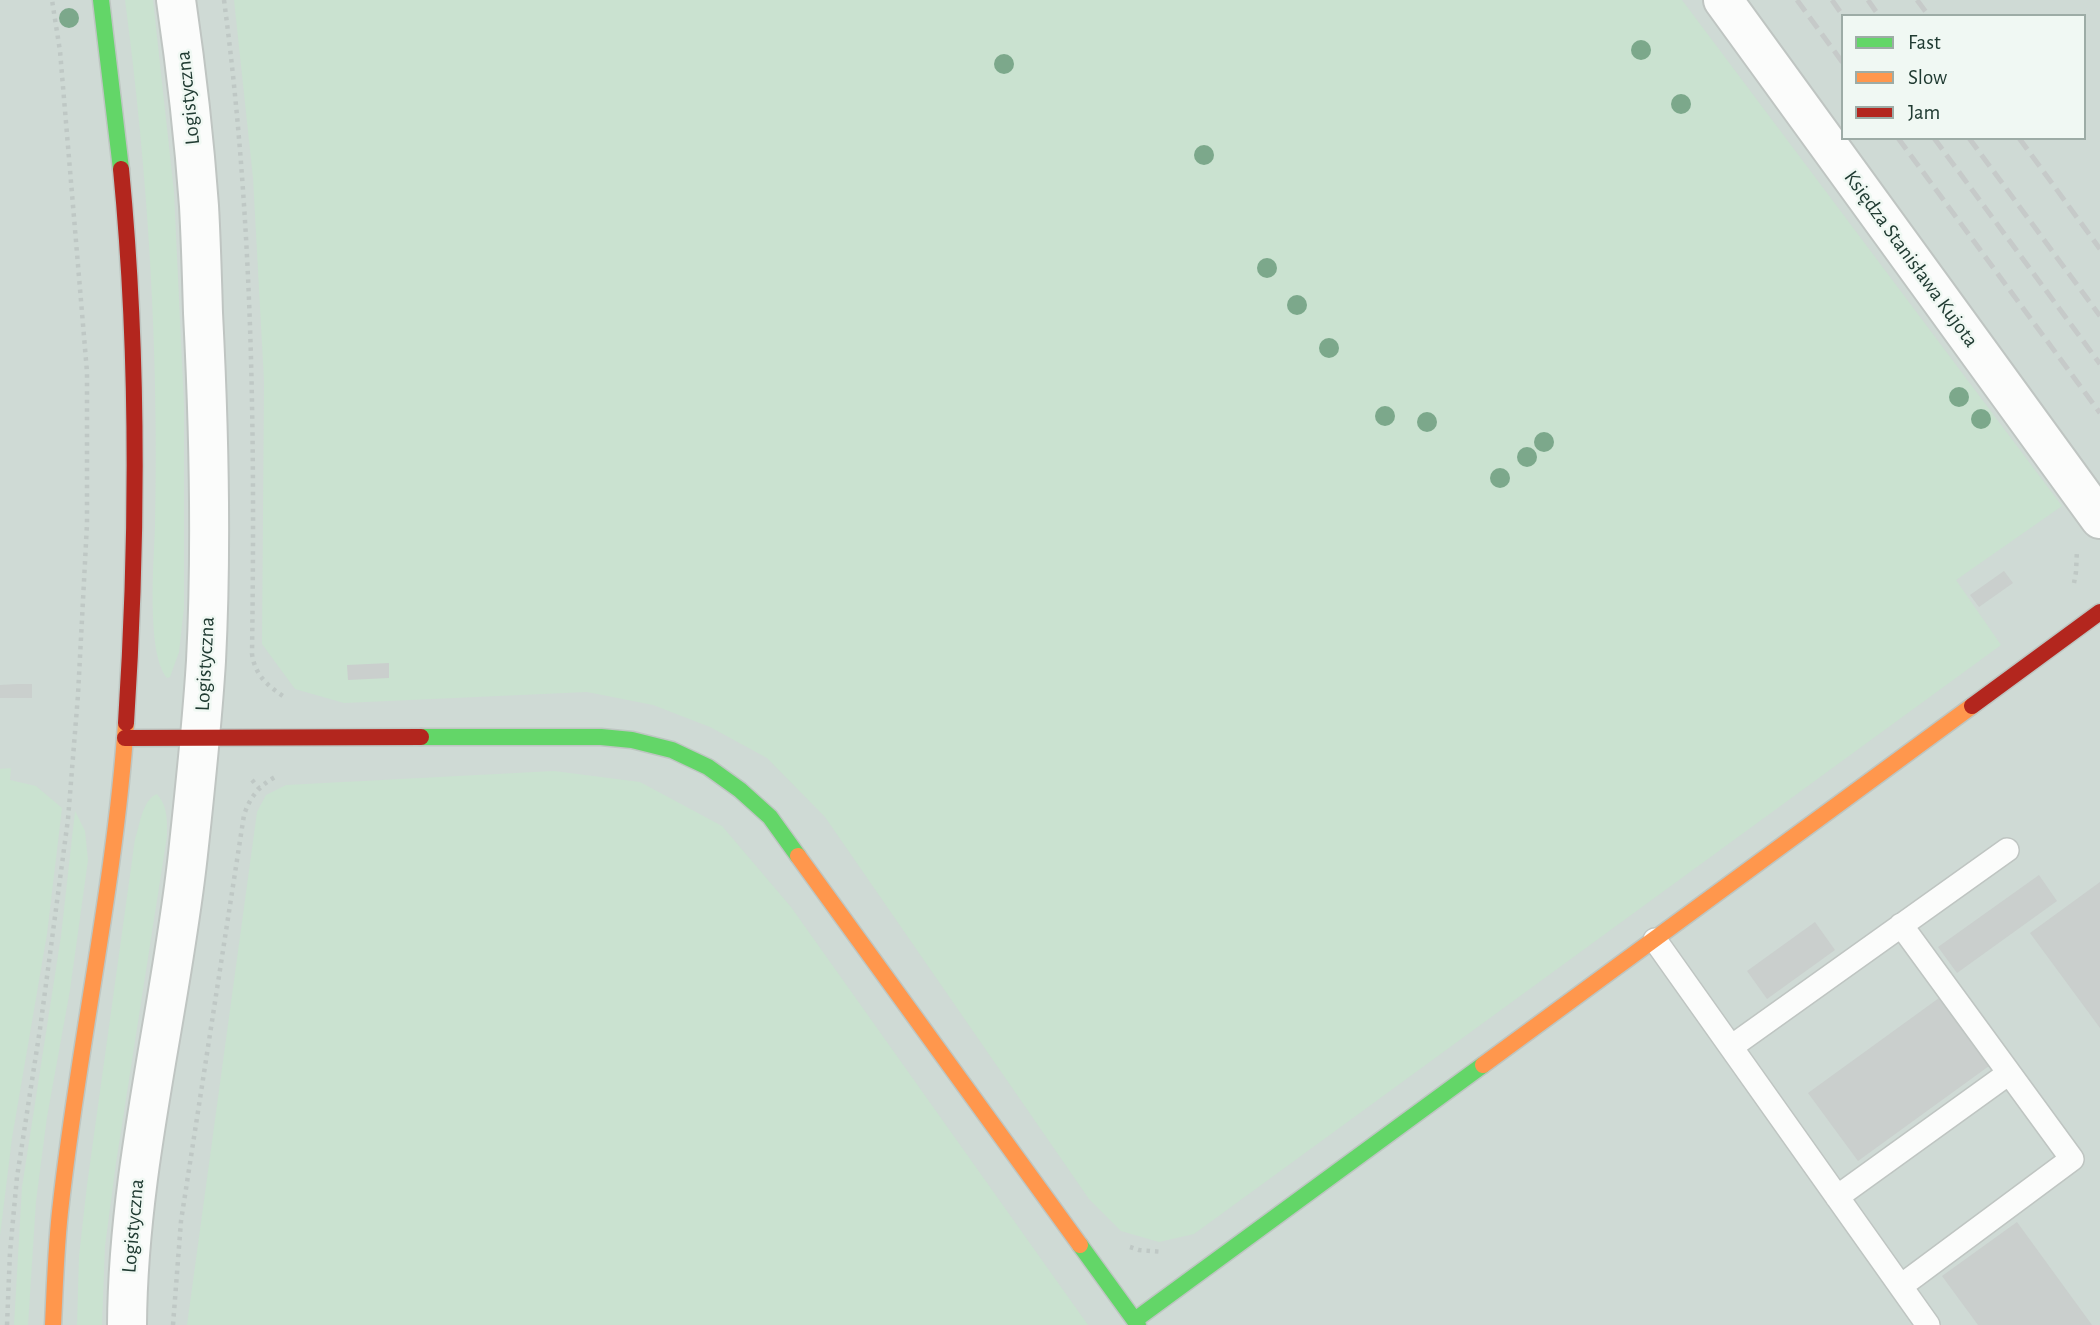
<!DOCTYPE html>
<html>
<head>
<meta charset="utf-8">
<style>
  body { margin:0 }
  #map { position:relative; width:2100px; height:1325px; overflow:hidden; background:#e2e8e5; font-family:"Alegreya Sans",sans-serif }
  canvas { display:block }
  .legend { position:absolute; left:1841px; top:14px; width:245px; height:126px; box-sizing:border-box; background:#f0f8f3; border:2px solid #9daca6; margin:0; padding:9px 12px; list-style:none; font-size:21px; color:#203b32 }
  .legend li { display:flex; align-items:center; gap:14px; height:35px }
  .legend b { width:35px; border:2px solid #9daca6 }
</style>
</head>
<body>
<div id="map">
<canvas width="2100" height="1325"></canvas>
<ul class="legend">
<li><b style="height:9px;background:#63d668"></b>Fast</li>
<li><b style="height:9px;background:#ff974d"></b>Slow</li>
<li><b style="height:9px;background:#b3261e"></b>Jam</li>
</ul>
</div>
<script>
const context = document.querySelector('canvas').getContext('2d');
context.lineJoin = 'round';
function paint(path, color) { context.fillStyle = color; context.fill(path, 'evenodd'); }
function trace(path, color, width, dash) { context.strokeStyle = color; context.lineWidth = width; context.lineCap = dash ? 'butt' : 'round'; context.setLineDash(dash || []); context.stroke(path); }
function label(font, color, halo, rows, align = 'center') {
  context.font = font + ' "Alegreya Sans",sans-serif'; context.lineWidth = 5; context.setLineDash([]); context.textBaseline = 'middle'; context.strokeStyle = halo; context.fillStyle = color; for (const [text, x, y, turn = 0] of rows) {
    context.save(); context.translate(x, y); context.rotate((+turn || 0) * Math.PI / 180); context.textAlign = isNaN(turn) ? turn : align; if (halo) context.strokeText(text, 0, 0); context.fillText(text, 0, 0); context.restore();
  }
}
paint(new Path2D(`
  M0,0H2100V1325H0ZM1843,16H2084V138H1843Z`), '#cfdad5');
paint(new Path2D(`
  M125,0H153L174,192L184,406V608L179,652L170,677L167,678C146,653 154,560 155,526C159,350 148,174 125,0Z
  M234,0H1682L2062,506L1956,580L2001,645L1194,1234L1159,1242L1121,1231L1089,1199L825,817L767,758L710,727L653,705L587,692L344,703L295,689L262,644L264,381L253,178Z
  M11,768L10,780L36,786L62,808L47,934L12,1138L0,1236V769Z
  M554,771L640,782L722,826L791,907L1088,1325H187L257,812L266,795L286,785Z
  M157,794C168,807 167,820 167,836L116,1163L105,1246L102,1325H77L79,1256L87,1185L135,839C140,825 142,800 157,794Z
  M75,811L85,831L88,860L70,990L47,1117L36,1201L28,1325H14L22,1187L61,936Z`), '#cae2d0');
paint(new Path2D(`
  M2004,571L2013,583L1979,607L1970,595Z
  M389,663V678L348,680L347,665Z
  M17,684H32V698H0V685Z
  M2039,875L2057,901L1957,973L1938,947Z
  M2100,882V1028L2030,933Z
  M1815,922L1835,950L1767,999L1747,971Z
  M1939,998L1989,1066L1858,1161L1808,1093Z
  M2017,1222L2092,1325H1978L1942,1276Z`), '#cacfcd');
const lane = new Path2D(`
  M1655,940L1928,1325
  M1731,1047L2007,850
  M1837,1197L2009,1073
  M1901,1286L2072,1159L1901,925`);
const street = new Path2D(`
  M1723,0L2100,519
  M127,1325C128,1166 171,1011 188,854C195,790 202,726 206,661C212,545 209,429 203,313C202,277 201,242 199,206C194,137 186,68 176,0`);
const fast = new Path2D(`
  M101,0L121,169
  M421,737H601L632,740L672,750L708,767L740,790L770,817L798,856
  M1080,1245L1138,1325
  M1135,1320L1483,1065`);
const slow = new Path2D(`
  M798,856L1080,1245
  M1483,1065L1972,706
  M53,1325C55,1284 56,1243 61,1203C79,1042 115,884 126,723`);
const jam = new Path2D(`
  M121,169C139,354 138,538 126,723
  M1972,706L2100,612
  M125,738L421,737`);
trace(lane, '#bfc5c2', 26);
trace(street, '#bfc5c2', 42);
trace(fast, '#bec6c2', 19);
trace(slow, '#bec6c2', 19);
trace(jam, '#bec6c2', 19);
trace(new Path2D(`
  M224,0C253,218 255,435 252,654C255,676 269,687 286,698
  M2074,583L2076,572L2077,550
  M252,780L259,788
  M1130,1247L1139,1250L1163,1252
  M7,1325L10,1252L17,1177L40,1029L68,819L78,695L87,524V372L60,51L52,0
  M173,1325L181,1221L244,815C250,797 259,786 275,777`), '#bfc8c5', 4.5, [3.5, 5]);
trace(lane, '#fbfcfb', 23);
trace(street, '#fbfcfb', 38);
trace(fast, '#63d668', 16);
trace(slow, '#ff974d', 16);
trace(jam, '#b3261e', 16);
trace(new Path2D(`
  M1797,0L1843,63
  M1832,0L1843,16
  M1868,0L1879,16
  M1917,0L1929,16
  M1898,138L2100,413
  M1934,138L2100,364
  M1969,138L2100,316
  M2019,138L2100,249`), '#c6cac9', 5, [14, 7]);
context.fillStyle = '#7ca88b';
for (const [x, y] of [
  [69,18],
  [1641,50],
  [1004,64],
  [1681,104],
  [1204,155],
  [1267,268],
  [1297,305],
  [1329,348],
  [1959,397],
  [1385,416],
  [1981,419],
  [1427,422],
  [1544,442],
  [1527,457],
  [1500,478]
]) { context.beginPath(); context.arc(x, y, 10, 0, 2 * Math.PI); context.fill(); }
label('21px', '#203b32', '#f0f8f3', [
  ["Logistyczna",188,98,-96],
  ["Księdza Stanisława Kujota",1911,259,54],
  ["Logistyczna",205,664,-87],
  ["Logistyczna",133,1226,-85]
]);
</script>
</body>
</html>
